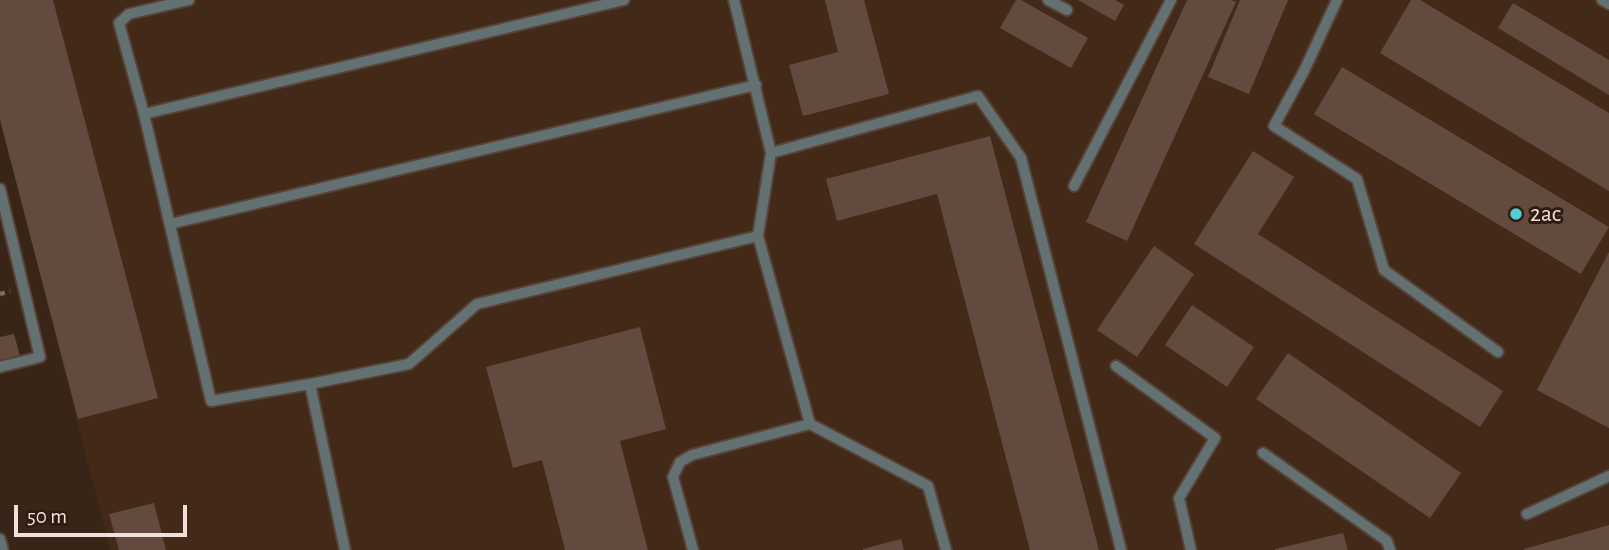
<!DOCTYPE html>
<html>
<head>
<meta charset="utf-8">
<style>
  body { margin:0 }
  #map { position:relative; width:1609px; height:550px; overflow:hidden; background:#392418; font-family:"Alegreya Sans",sans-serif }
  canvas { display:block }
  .scale { position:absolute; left:14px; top:505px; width:173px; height:32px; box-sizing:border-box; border:4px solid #efe1d9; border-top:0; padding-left:9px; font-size:21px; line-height:24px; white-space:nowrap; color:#efe1d9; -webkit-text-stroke:5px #2f1b0f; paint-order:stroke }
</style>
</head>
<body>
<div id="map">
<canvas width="1609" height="550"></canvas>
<div class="scale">50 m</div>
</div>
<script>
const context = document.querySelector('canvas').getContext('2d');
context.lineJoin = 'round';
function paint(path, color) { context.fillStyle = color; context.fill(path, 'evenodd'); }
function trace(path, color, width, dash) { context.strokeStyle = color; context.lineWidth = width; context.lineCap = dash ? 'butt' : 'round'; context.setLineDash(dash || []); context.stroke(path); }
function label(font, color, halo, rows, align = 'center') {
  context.font = font + ' "Alegreya Sans",sans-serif'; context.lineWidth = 6; context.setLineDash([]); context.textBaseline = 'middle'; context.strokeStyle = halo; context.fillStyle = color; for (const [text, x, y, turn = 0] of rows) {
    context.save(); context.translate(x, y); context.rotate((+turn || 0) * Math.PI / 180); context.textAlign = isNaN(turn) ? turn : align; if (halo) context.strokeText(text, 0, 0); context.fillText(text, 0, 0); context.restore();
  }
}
paint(new Path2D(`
  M0,0H1609V550H110L0,118Z`), '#432918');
paint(new Path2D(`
  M0,0H53L158,398L78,419L0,120Z
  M825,0H864L889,94L803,116L789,65L838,52Z
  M1016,0H1021L1088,38L1071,68L1000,28Z
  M1078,0H1115L1124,5L1115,21Z
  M1187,0H1231L1236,2L1127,241L1086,222Z
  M1240,0H1288L1249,94L1208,77Z
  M1411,0H1420L1609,113V191L1380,53Z
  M1513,3L1609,60V95L1498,28Z
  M1342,67L1609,227L1581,274L1314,114Z
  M990,136L1099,550H1030L937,194L837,221L826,179Z
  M1253,151L1294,177L1258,234L1503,391L1480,427L1194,244Z
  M1154,246L1194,274L1137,357L1097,330Z
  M1609,252V428L1537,390Z
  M1192,305L1254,347L1227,387L1165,345Z
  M640,327L666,429L620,441L648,550H565L542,460L513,468L486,367Z
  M14,334L20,356L0,361V337Z
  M1288,353L1461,473L1430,518L1256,399Z
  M154,503L166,550H119L109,514Z
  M1609,525V550H1524V549Z
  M1343,533L1348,550H1275V549Z
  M901,539L904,550H863V549Z`), '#624b3e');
const lane = new Path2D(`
  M189,0L129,14L119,23L144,114L211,401L310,384L345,550
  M734,0L771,153L758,236L810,424L928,486L946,550
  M1048,0L1067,10
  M1337,0L1304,71L1274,126L1357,179L1384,270L1498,352
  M1602,0L1609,4
  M144,114L624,0
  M771,153L978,96L1021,158L1121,550
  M1074,186L1171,0
  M0,189L40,357L0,367
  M170,224L756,85
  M1116,366L1215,438L1179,498L1191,550
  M310,384L409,364L477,304L758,236
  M1263,453L1387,541L1390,550
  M1527,514L1609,476
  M0,539L3,550
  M693,550L673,477L680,462L692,455L810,424`);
trace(lane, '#564237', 14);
trace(new Path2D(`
  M0,294L10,291`), '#7e6c61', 4.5, [5, 5]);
trace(lane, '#637172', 10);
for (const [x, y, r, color] of [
  [1516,214,7,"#52ccd5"]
]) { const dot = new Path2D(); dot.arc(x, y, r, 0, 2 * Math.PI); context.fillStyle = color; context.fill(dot); trace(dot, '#2f1b0f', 2.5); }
label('24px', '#efe1d9', '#2f1b0f', [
  ["2ас",1530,214]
], 'left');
</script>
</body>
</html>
